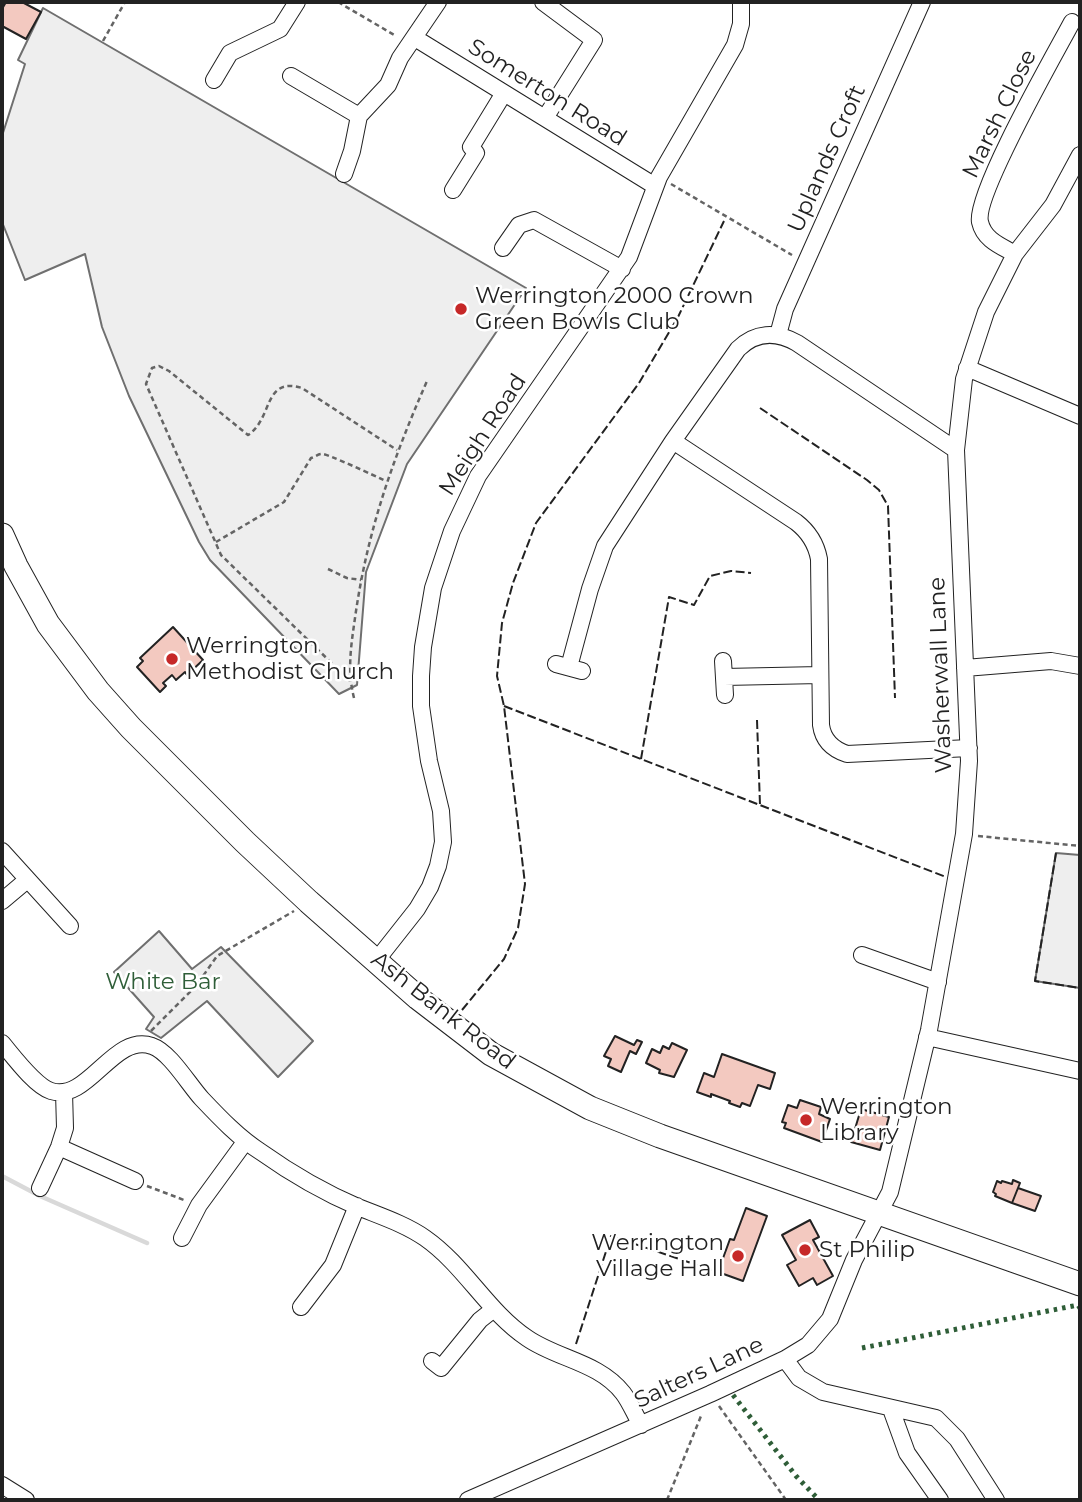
<!DOCTYPE html>
<html>
<head>
<meta charset="utf-8">
<style>
  body { margin:0 }
  #map { position:relative; width:1082px; height:1502px; overflow:hidden; background:#fff; font-family:Montserrat,sans-serif }
  canvas { display:block }
  .frame { position:absolute; inset:0; border:4px solid #222; pointer-events:none }
</style>
</head>
<body>
<div id="map">
<canvas width="1082" height="1502"></canvas>
<div class="frame"></div>
</div>
<script>
const context = document.querySelector('canvas').getContext('2d');
context.lineJoin = 'round';
function paint(path, color) { context.fillStyle = color; context.fill(path, 'evenodd'); }
function trace(path, color, width, dash) { context.strokeStyle = color; context.lineWidth = width; context.lineCap = dash ? 'butt' : 'round'; context.setLineDash(dash || []); context.stroke(path); }
function label(font, color, halo, rows, align = 'center') {
  context.font = font + ' Montserrat,sans-serif'; context.lineWidth = 5; context.setLineDash([]); context.textBaseline = 'middle'; context.strokeStyle = halo; context.fillStyle = color; for (const [text, x, y, turn = 0] of rows) {
    context.save(); context.translate(x, y); context.rotate((+turn || 0) * Math.PI / 180); context.textAlign = isNaN(turn) ? turn : align; if (halo) context.strokeText(text, 0, 0); context.fillText(text, 0, 0); context.restore();
  }
}
const green = new Path2D(`
  M43,8L526,288L407,464L366,572L357,685L339,694L210,560L199,542L129,396L102,327L85,254L25,280L2,222V136L25,64L18,60Z
  M1056,853L1080,855V988L1035,981Z
  M159,931L192,969L221,947L313,1041L278,1077L207,1001L161,1038L146,1029L154,1017L114,972Z`);
paint(green, '#eee');
trace(green, '#6f6f6f', 2);
trace(new Path2D(`
  M2,1176L40,1196L147,1243`), '#d9d9d9', 4.5);
const building = new Path2D(`
  M6,2H22L41,12L26,39L2,26V9Z
  M173,627L203,660L187,675L185,672L176,680L172,675L163,683L166,686L160,692L137,667L143,661L140,658Z
  M615,1036L634,1045L637,1040L642,1042L636,1054L630,1051L621,1072L608,1066L611,1059L604,1056Z
  M672,1043L687,1050L674,1077L659,1073L660,1070L646,1063L652,1049L660,1053L663,1046L669,1049Z
  M722,1054L775,1073L770,1089L758,1085L750,1106L742,1103L740,1107L729,1103L730,1101L711,1094V1097L697,1092L704,1073L714,1077Z
  M800,1100L821,1107L819,1114L830,1119L822,1142L784,1128L786,1123L782,1122L788,1105L797,1108Z
  M861,1109L889,1117L880,1150L851,1142Z
  M1013,1180L1020,1183L1012,1203L995,1196L996,1194L993,1192L997,1181L1001,1183L1002,1181L1012,1184Z
  M1018,1188L1041,1196L1035,1211L1012,1203Z
  M746,1208L767,1216L743,1281L718,1272L730,1239L734,1240Z
  M810,1220L819,1237L813,1240L833,1276L817,1285L813,1278L799,1286L787,1265L796,1260L782,1235Z`);
paint(building, '#f3c9c0');
trace(building, '#222', 2);
const minor = new Path2D(`
  M543,2L594,40L545,118
  M415,38L655,186
  M291,76L359,116
  M214,80L230,53L280,29L297,2
  M344,174L352,151L359,116L388,85L400,58L438,2
  M453,190L476,153L471,147L504,93
  M503,248L519,225L534,220L622,269
  M1015,254C1001,246 984,240 980,222C974,195 1055,54 1072,22
  M778,335L785,309L922,2
  M967,368L1080,416
  M956,450L797,343C776,331 755,332 738,349L673,441L796,522C809,532 816,543 819,559L821,725C823,740 832,749 847,754L969,748
  M723,661L725,695
  M556,664L582,671
  M569,667L590,589L605,546L673,441
  M965,668L1051,661L1080,666
  M724,677L820,675
  M2,851L70,926
  M2,901L27,880
  M862,955L938,982
  M376,961L417,909L430,887L438,866L443,842L441,811L429,761L421,706V676L423,647L433,588L452,531L478,476L629,257L659,177L735,45L741,24V2
  M927,1037L1080,1071
  M2,1043C13,1056 35,1086 51,1091C88,1103 114,1032 152,1046C170,1052 189,1085 202,1099C220,1118 239,1138 261,1152C292,1174 323,1192 358,1207C380,1216 405,1224 425,1238C465,1266 487,1311 527,1338C557,1359 599,1362 623,1393C630,1402 635,1415 641,1425
  M59,1147L135,1181
  M40,1188L59,1147L65,1128L64,1092
  M182,1238L199,1205L245,1142
  M301,1307L333,1265L357,1206
  M785,1359L799,1378L823,1392L936,1418L957,1439L996,1500
  M432,1361L441,1368L480,1320L494,1309
  M891,1409L907,1453L940,1500
  M2,1485L26,1500
  M468,1500L710,1394L785,1359L808,1345L830,1319L854,1260L890,1192L929,1030L964,834L969,761L956,450L964,379L986,312L1015,254L1053,205L1080,155`);
const highway = new Path2D(`
  M2,535L16,566L48,624L98,691L131,728L245,842L309,902L418,998L491,1054L590,1108L660,1136L1080,1284`);
trace(minor, '#222', 18);
trace(highway, '#222', 25);
trace(new Path2D(`
  M338,2L396,36
  M103,41L125,2
  M671,184L792,255
  M216,542L284,502L311,458C315,457 318,454 322,454C326,453 377,477 386,481
  M328,569L347,578L361,580
  M350,681L221,555L146,384L152,368L159,366L169,371L248,435C273,419 263,376 302,388L397,450
  M354,698C347,670 351,646 355,618C367,532 392,461 427,381
  M978,836L1080,846
  M151,1031L196,986L217,956L294,911
  M147,1186L184,1200
  M719,1406L786,1500
  M667,1500L701,1416`), '#646464', 2.5, [5, 3.5]);
trace(minor, '#fff', 16);
trace(highway, '#fff', 23);
trace(new Path2D(`
  M862,1348L1078,1305L1080,1308
  M733,1395L796,1476L819,1500`), '#2f5e38', 5, [3.5, 5]);
trace(new Path2D(`
  M760,408L867,480L879,490L888,506L895,698
  M504,706L946,877
  M757,720L760,805
  M641,759L669,597L694,605L710,576L731,571L751,573
  M1056,853L1035,981L1080,988
  M462,1010L504,959L518,928L525,884L504,706L497,676L502,623L513,583L536,523L639,383L678,317L724,221
  M576,1344L611,1236L718,1272`), '#222', 2, [9, 3.5]);
for (const [x, y, r, color] of [
  [461,309,7,"#c62828"],
  [172,659,7,"#c62828"],
  [806,1120,7,"#c62828"],
  [805,1250,7,"#c62828"],
  [738,1256,7,"#c62828"]
]) { const dot = new Path2D(); dot.arc(x, y, r, 0, 2 * Math.PI); context.fillStyle = color; context.fill(dot); trace(dot, '#fff', 2.5); }
label('23px', '#222', '#fff', [
  ["Somerton Road",547,93,32],
  ["Marsh Close",1000,114,-64],
  ["Uplands Croft",827,159,-66],
  ["Meigh Road",483,435,-57],
  ["Washerwall Lane",941,675,-92],
  ["Ash Bank Road",443,1011,38],
  ["Salters Lane",699,1373,-25]
]);
label('23px', '#222', '#fff', [
  ["Werrington 2000 Crown",475,296],
  ["Green Bowls Club",475,322],
  ["Werrington",186,646],
  ["Methodist Church",186,672],
  ["Werrington",820,1107],
  ["Library",820,1133],
  ["Werrington",724,1243,"right"],
  ["Village Hall",724,1269,"right"],
  ["St Philip",819,1250]
], 'left');
label('23px', '#2f5e38', '#fff', [
  ["White Bar",163,982]
]);
</script>
</body>
</html>
